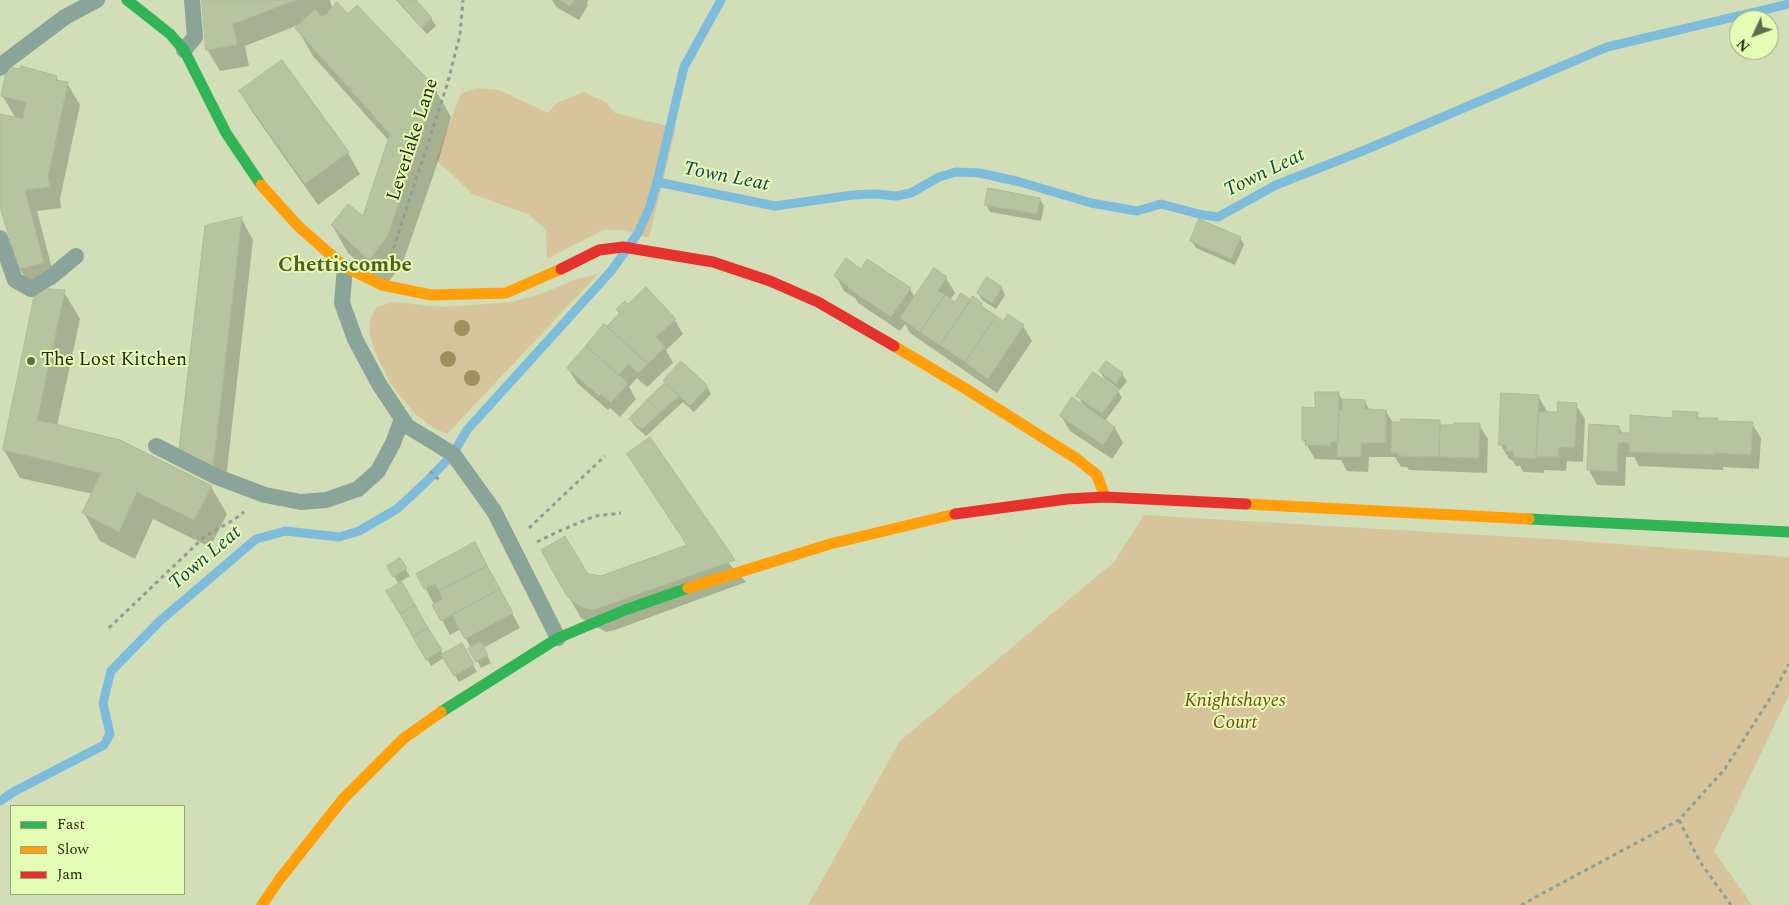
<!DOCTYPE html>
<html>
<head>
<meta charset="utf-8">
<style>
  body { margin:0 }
  #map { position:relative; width:1789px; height:905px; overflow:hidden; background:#d1deb7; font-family:Spectral,serif }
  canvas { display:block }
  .legend { position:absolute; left:10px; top:805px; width:175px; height:90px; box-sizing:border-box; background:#e3fbb4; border:1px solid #97a872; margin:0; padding:6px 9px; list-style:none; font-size:15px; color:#242c10 }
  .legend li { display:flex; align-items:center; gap:10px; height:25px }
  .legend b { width:25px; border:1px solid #97a872 }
  .north { position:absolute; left:1729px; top:10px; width:50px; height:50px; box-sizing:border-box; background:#e3fbb4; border:1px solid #97a872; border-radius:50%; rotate:227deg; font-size:14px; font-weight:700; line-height:20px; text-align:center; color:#242c10 }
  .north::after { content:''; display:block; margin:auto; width:18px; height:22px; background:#616a4a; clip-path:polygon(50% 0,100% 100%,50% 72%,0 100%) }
</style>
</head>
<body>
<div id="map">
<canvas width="1789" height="905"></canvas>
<ul class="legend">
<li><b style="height:6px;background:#30b455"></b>Fast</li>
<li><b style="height:6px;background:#ff9f0a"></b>Slow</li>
<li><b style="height:6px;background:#e5322d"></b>Jam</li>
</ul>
<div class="north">N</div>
</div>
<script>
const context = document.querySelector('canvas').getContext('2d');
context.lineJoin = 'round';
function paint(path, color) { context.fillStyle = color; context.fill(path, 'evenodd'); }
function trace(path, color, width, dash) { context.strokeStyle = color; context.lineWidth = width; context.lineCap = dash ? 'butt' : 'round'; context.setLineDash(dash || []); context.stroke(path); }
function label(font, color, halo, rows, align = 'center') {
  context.font = font + ' Spectral,serif'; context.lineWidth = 4; context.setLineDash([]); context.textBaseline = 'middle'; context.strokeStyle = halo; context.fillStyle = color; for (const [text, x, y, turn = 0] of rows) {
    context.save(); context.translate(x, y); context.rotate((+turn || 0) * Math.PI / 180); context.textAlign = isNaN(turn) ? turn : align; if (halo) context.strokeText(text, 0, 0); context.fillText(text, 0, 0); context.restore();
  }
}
paint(new Path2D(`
  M479,88L499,90L548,113L557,103L584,92L607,103L615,113L676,128L649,238L624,230H603L547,259L546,230L528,214L472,194L457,179L436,160L461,93Z
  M598,274L447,434L432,427L414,413L391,384L375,352L369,332L371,317L377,307L392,302L442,307L512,302L546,292L577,279Z
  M1144,515L1566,540L1789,557V695L1714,851L1752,905H808L900,741L1114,562Z`), '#d8c49a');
paint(new Path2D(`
  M203,0H330L332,9L348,16L435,89L451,117L439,159L402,265L385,286L348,253L332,225L363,218L389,141L313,56L297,28L301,24L245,46L249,66L220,71L207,49ZM328,14L323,20L320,17Z
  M396,0H414L431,18L436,26L427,34Z
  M552,0H588L587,3L588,5L579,20L556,7Z
  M56,77L59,82L67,83L80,105L60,199L61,208L37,211L56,284L39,289L64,292L80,319L57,426L211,487L227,514L210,547L153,519L135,559L100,541L84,513L93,494L20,478L4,450L37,289L32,290L20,269L0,203V115L16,119L2,95Z
  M240,92L348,153L360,174L318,205L253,113Z
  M1040,199L1044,206L1041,221L990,212L986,204Z
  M241,218L253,240L225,488L193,472Z
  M1240,238L1244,245L1235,265L1196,248L1192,241Z
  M862,270L910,289L915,298L946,278L955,293L950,300L955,304L971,301L981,303L984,309L1004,323L1009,316L1023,326L1032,341L997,393L910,333L905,324L900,331L858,303L856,299L844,291L836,276Z
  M1001,287L1005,295L996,309L982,300L978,293Z
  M628,305L675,320L683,334L666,350L673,363L647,387L637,378L629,387L636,399L620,417L610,408L608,410L577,383L568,368L605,326L607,328L620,315L617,310Z
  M1107,362L1122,374L1127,381L1120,390L1104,378L1100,371Z
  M664,381L707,387L711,394L694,412L683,402L646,436L635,426L630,419L666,384Z
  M1118,391L1122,398L1105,421L1115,428L1123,443L1112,459L1070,431L1061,416L1084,407L1078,396Z
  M1338,393L1343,401H1365L1370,411H1386L1393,423L1439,422L1442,426L1479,425L1488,439L1487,473L1409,470L1407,467H1401L1395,457H1369L1368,472L1347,471L1341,460L1315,459L1303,439L1316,409Z
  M1538,396L1547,411V413L1558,414L1576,405L1585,419L1583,462L1567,461L1566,471L1544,470V473L1523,472L1520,466H1516L1512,460L1509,459L1500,444Z
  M1697,413L1700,419L1752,424L1761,438L1759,469L1723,467V470L1639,466L1634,457H1626L1625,486L1597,485L1589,470L1619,427L1623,434L1631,435L1674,419Z
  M629,454L746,582L615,630L606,632L581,618L542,551L588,575L601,578L688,546Z
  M483,558L520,628L483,648L491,663L481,668L461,629L450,635L418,574Z
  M400,560L410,576L398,583L389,567Z
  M402,584L443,655L461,645L477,672L459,682L444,658L431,666L388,591Z`), '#0003');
trace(new Path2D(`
  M657,182L775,206L853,195L875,194L896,196L911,193L939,177L956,172L980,173L1020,182L1091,203L1137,211L1161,204L1203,215L1218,217L1276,185L1365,150L1607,47L1789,4
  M0,801L15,791L104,745L110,734L103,703L111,671L161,620L256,539L286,531L339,537L359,531L397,509L428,480L453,454L467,430L612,270L638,233L649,209L657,182L684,67L721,0`), '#7ebcdc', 9);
const building = new Path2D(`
  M202,0H296L233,24L237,45L206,50Z
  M397,0H416L432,18L422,28Z
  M560,0H574L570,6Z
  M337,2L348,14L357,5L436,88L423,131L387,237L369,260L331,225L348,204L363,216L390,134L295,28L315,9L323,18Z
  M282,60L349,152L305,184L239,91Z
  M21,66L57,76L56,80L68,82L48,177L50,187L25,190L44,263L19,269L0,207V114L23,119L26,102L1,96L7,67L21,69Z
  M988,188L1040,198L1037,214L985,205Z
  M242,217L213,467L179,450L205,226Z
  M1199,219L1241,237L1231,259L1190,241Z
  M846,258L861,269L867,259L911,288L891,317L848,288L849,287L834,276Z
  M934,268L947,277L938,291L945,295L920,332L900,318Z
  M987,277L1002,287L992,303L977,293Z
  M646,287L676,319L656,337L665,347L648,364L607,326L620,313L616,309L625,301L628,304Z
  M36,288L65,290L37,420L120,440L212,486L194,520L137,492L119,532L82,513L101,473L3,450Z
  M961,293L971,300L940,345L920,332L945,295L955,302Z
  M973,296L982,303L980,305L996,316L965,362L940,345Z
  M1008,314L1024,325L988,379L965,362L996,316L1003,321Z
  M604,324L648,364L638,373L628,364L619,375L586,346Z
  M586,346L628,383L611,403L601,394L599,396L567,368Z
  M681,361L708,386L690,406L663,381Z
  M1106,361L1123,373L1116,384L1099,371Z
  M1093,372L1119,390L1102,414L1076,396Z
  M665,383L679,396L661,412L647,400Z
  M1315,392H1339L1338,442H1331V446L1305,445L1306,440H1302V407L1315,408Z
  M1501,393L1539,395L1536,459L1513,457L1514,452L1506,451L1507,445H1499Z
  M1072,397L1115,427L1103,445L1060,416Z
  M1342,399L1365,400V409L1386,410V443H1361V457H1337L1339,410H1342Z
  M647,400L661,412L642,429L629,419Z
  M1558,402L1577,403L1575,447H1559L1558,457L1536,456L1538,412H1557Z
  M1673,411L1698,412L1697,418H1718V421L1753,422L1751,455L1715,453V455L1629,452V443L1618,442L1617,472L1587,470L1589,424L1619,426V433H1630V415L1673,418Z
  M1401,419L1440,420L1439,457L1399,456V453H1391L1392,422H1401Z
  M1454,423H1480L1479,458L1439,457L1440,425H1454Z
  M650,437L735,560L593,610L583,608L576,604L567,596L541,550L565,536L588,574L601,576L687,545L627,454Z
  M475,542L487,566L439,591L435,584L424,589L416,574Z
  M400,558L407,568L393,577L387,566Z
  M487,566L500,589L441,621L432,605L443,599L439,591Z
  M402,582L415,605L400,614L386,591Z
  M500,589L513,613L465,639L452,615Z
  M415,605L428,628L413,637L400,614Z
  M428,628L442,650L426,660L413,637Z
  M481,642L488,655L476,662L468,649Z
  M462,643L474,664L454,676L441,655Z`);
paint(building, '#b8c4a0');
trace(building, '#aeb999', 1);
trace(new Path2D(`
  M391,256L447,85L460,35L463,0
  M430,471L440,481
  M529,528L605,456
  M537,542L557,532L595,516L621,513
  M109,628L204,537L235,519L244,512
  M1679,820L1700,862L1731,905
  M1521,905L1679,820L1724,770L1773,694L1789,664`), '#8d9f92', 3, [4, 4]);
trace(new Path2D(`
  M184,50L195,37L192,0
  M0,68L5,62L65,17L97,0
  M0,238L15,280L31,289L52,276L76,256
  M345,267L342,303L355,339L379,384L407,426L453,454L494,511L558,638
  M156,446L217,477L265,495L301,502L326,500L358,489L378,471L393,443L402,419`), '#8aa49a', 16);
trace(new Path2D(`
  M127,0L170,34L184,50L226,133L261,185
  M1529,519L1789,532
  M441,712L558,638L625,610L688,588`), '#30b455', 11);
trace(new Path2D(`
  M261,185L299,227L345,267L382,285L431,295L506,293L561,269
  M894,346L966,389L1077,459L1097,475L1105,497
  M1246,504L1529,519
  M688,588L830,544L955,514
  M262,905L279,880L343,799L403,739L441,712`), '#ff9f0a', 11);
trace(new Path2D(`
  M561,269L599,250L623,247L713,262L770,281L818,302L894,346
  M955,514L1067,499L1105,497L1246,504`), '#e5322d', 11);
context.fillStyle = '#a28d5f';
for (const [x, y] of [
  [462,328],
  [448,359],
  [472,378]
]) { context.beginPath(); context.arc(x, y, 8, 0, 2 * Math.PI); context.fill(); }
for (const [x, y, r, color] of [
  [31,361,5,"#616a4a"]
]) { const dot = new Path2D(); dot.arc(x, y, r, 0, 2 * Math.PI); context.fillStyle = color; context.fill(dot); trace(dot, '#e3fbb4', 2); }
label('19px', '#242c10', '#e3fbb4', [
  ["Leverlake Lane",414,140,-72]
]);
label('19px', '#242c10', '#e3fbb4', [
  ["The Lost Kitchen",41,361]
], 'left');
label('italic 19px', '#7b4b17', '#e3fbb4', [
  ["Knightshayes",1235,702],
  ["Court",1235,724]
]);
label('italic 20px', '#1b3d57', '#e3fbb4', [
  ["Town Leat",1265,174,-26],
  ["Town Leat",726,178,11],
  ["Town Leat",206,559,-40]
]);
label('bold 21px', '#4e601c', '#e3fbb4', [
  ["Chettiscombe",345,267]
]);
</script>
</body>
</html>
